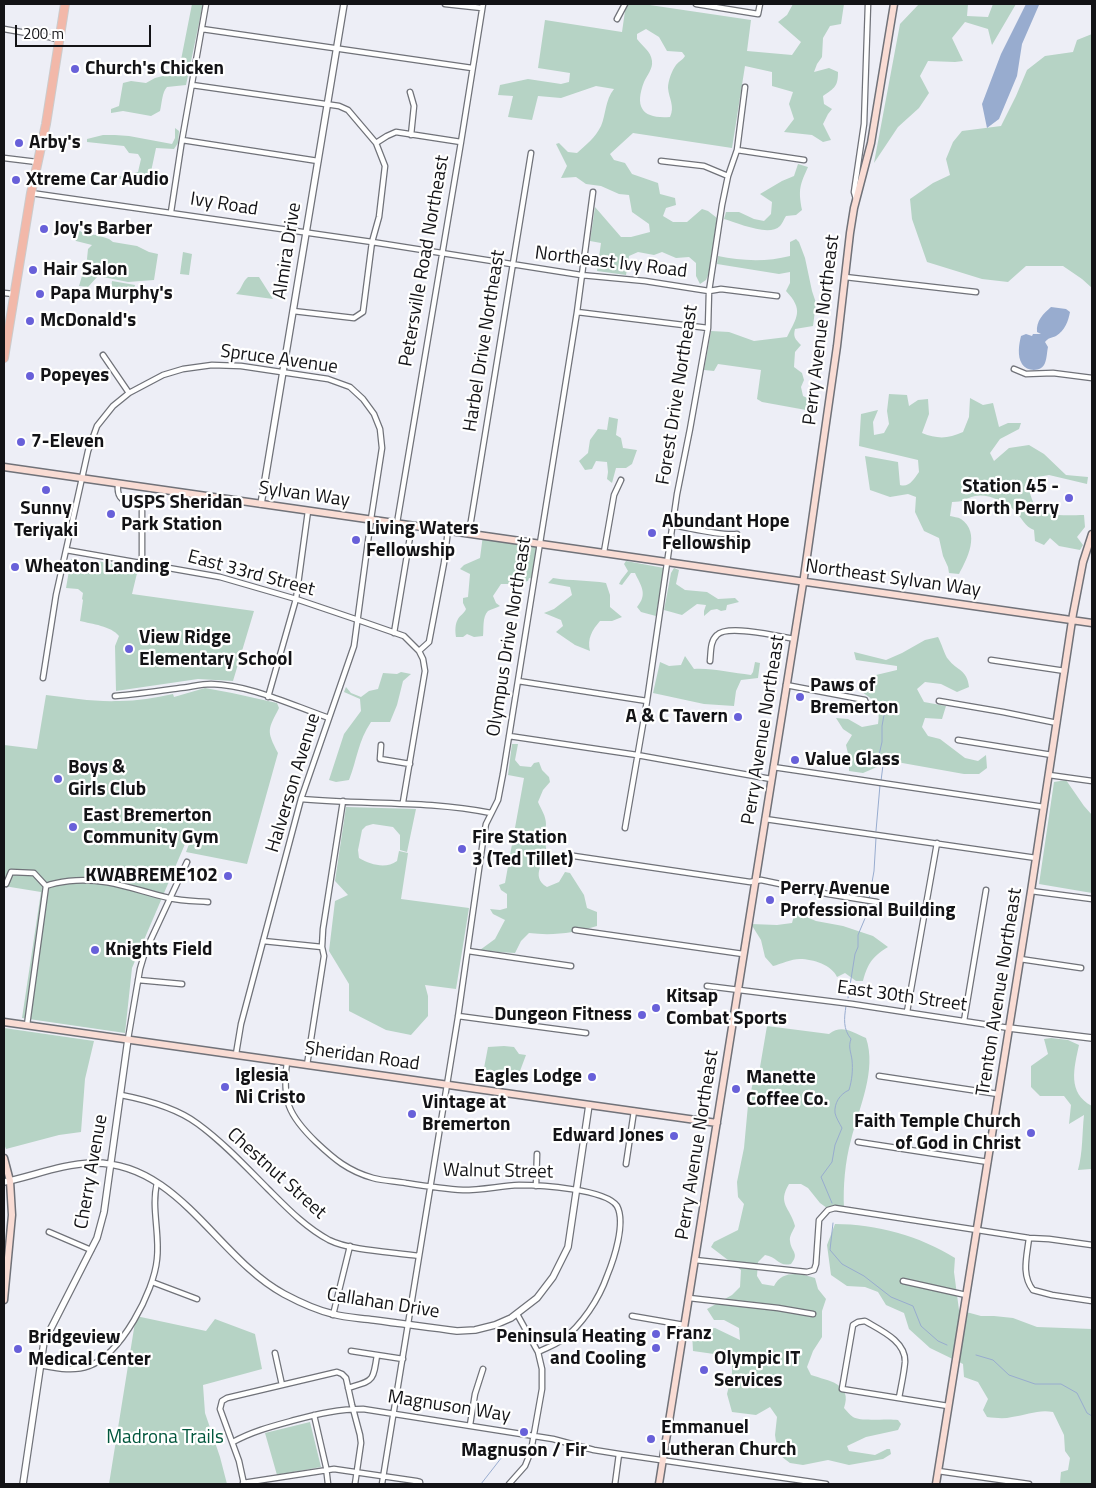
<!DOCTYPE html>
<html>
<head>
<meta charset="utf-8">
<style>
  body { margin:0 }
  #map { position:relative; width:1096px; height:1488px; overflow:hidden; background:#edeef6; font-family:"Titillium Web",sans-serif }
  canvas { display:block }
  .frame { position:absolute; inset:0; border:5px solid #131316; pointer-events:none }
  .scale { position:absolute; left:15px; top:25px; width:136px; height:22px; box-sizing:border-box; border:2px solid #131316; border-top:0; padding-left:6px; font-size:15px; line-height:18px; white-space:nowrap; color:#131316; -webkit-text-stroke:4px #fff; paint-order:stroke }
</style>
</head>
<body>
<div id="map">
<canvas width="1096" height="1488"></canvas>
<div class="frame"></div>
<div class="scale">200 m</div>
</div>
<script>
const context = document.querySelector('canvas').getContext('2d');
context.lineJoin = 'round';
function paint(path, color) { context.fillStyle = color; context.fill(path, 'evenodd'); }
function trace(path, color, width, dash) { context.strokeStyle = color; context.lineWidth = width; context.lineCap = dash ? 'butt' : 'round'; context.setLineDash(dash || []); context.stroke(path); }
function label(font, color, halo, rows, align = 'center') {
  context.font = font + ' "Titillium Web",sans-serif'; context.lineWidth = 4.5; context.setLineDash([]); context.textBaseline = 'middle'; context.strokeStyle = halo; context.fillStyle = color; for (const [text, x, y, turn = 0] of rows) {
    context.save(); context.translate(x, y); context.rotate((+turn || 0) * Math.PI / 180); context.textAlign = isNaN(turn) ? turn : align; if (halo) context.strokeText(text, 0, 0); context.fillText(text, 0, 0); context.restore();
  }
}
paint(new Path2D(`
  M192,4H203L186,85L167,87C162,92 162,103 160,111L151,116L123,111L111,113V109L119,106L123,83L131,81L146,83L155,78L174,73L179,70Z
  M626,4H643L751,20L747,51L792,55L801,42L778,22L787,15L793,4H844L841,24L830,26L823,38L822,57L817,64L814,72L829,68L838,72C838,86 835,88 823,96L824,104L832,109L828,114L823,124L831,140L823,142L812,135L784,132L794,119L789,104L793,92L772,86V72L745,66L732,148L633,133L610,154L614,160L625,163L632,174L658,183L660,194L675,198L676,205L666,208L663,216L673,222H687L702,209L708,211L717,218L709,273L706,280L700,284L696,276V263L689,257L676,258L662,252L654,255L638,252L629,256L626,275L597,271L601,243L590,241L595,207L621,237H631L650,232L649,224L632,212L629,195L619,194L601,186L586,184L576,177L561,178L567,166L556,144L559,143L568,152L577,153C586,145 595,138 601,126C606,114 605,100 614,89L596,86L561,98L538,96L532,120L508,117L513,96L498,95L500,85L528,79L561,84L569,82L570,73L538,68L545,20L622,32ZM646,29L659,37L667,51L682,52L685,56C683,60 679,61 676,65C672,70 668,81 668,88C669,99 675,106 670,117C643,119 634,108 644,82C647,75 653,69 652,61C651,51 642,46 637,39V34Z
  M919,4H968L967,16L988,17L993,4H1016L992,45L988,29L965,22L952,38L963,61L955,62L928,61L920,76L929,93L919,108L898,127L874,163L900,24Z
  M1092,34V288L1082,279L1063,266H1026L1008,282L982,279L927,262L912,219L910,199L933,183L950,175L946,159L953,142L962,131L1001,126L1016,96L1027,70L1045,56L1073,52L1077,40Z
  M175,128L179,131L178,143L174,149L156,148L148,186L124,181L117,177L138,172L141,159L138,154L129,153L124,146L87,142V139L103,135H115L129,136L172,144L175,138Z
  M798,164L808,167C800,185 798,189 802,210L796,215L786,216C784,219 782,224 780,226C769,237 738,223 724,219L726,212H739L754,219L764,221L771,214L772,202L760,194L782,181L794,176Z
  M75,227L84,234L97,235L109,239L113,242L137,246L149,252L158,254L154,280L128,282L98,276L88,287L79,286L87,259L88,249L92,245L76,241L70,233Z
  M796,239L799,242L805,258L812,291L816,303L813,326L795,329C793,337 795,339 801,345L795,352L794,367L802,373L804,380L801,387L803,396L818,403L817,412L762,402L757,399L761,370L718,364L714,371L704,370L711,331L729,332L754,341L787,337C797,317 804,310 786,291L790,283V272L779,274L717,264L718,256C741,261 767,262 790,256V242Z
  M183,252L192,254L189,275L180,274Z
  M248,277H259L273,299L236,294C242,289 242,282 248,277Z
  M112,281L135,285L133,299L110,296Z
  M889,394L907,395L909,406L918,400L928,399L929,414L922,433C937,439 948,439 963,432L969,417L970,398L983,405L993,403L999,427L1008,423H1021L1019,429L1000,439L990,453L994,461L1009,448L1029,445L1044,454L1066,475L1088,477L1087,484L1049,475L1027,479C1029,487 1030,498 1035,505C1045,518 1069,515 1084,515L1085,527L1077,537L1083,545L1080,550L1059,546L1050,538L1044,545L1035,541L1034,530C1025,527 1022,518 1015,511C1007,502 987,493 975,496C964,499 964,502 952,502L950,516C953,517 958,517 961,519C981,533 967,559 959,574L949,573L948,567L943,556L939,538L924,531L915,512L916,497L908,494L890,497L870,490L865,456L898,462L900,485C909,488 914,479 919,472L918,460L859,446L861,414L878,410L873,422L874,435L884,433L889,424L887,411Z
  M609,417L618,419L616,435L621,438L623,448L637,450L632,464L626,468H616L612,483L607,479L608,472L607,462L596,461L592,469L585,470L579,461L588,453L590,440L598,429L607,430Z
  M483,535L540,543L534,579L529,578L528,581L513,584H501L493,596L496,603L500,606C497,608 491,609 488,611C482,617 484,629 483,636L474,637L467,634L463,637H456C455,631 455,624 458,619C460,615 464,614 466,609L463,603V598L468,597L470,574L460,569L464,565L480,558Z
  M71,559L96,564L97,561L135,568L138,569L132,594L254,611L233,681L198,679L116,691L115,646L119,636C111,626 92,624 80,621L83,600L82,599L83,593L78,589L66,588Z
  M626,561L664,568L656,616L641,612L637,607C648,594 641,586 635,573H631L622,585L619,584L621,580L628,571L624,564Z
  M674,568L679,570L676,584L685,590L707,592L718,599L735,598L739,602L727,605L726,610L721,611L717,609L711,610L704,616V611L706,605L697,604L682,615L664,610L671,573Z
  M553,578C571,581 589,580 606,583L610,595V607L622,617L612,621H600C592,630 587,639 590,651L575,645L556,632L563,626L561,620L544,613L554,609L572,595L570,587L548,583Z
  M938,637C941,642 945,656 948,659C957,671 967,669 969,687L957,692L941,684L925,682L917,689L924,702L946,706L942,719L925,718L922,727L928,736L940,739L965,758L978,761L986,755L987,768L979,774H964L891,761L863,773L849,771V758L846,745L852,735L843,729L836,718L848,719L862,727L878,724C881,708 875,699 861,692L873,681L876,675L897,670V666L856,660L854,652L886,660L902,653L925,640Z
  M685,656L694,669C713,668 732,673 751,675L753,672L755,662L760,663L758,678L741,680L736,691L734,706L704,704L653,693L660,662L669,666L681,665Z
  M401,672L411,674L403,681L397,705L390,722H371C358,741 357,760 349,780L336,782L329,780L344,734L361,711L360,699L344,692L346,687L351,693L361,697L369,691L378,689L383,673L397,674Z
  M205,688L232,693L277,703L279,708C268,730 266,730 278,753L247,864L186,852L194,831L191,830L132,968L125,1033L22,1018L41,892L4,886V745L37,749L46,695C70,698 95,702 119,701C137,701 155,698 173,694L174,697Z
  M512,744H518L515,760L520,766L531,767L534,763L539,762L542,770L549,777L550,782L543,790L538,802C541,809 546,816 546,824C546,829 544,835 544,840C545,843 546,844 546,848C546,861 529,876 547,887L559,882L565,872L570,873L584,895L587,908L597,912V926C575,933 552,936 529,933L521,941L515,953L498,952L480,950L495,939L505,920L493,914L490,909L500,910L507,908V894L501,890L499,885L505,883L524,778L508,775Z
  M1066,780L1084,806L1092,815V893L1039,884L1054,782Z
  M346,807L416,809L407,852L400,850V835L393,827L373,824L366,826L362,830L358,850L359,858C371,865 386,869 397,861L399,851L408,853L401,899L469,908L456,989L425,985L428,996V1016L411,1035L386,1030L349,1011V984L329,951L335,901L348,895L335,881Z
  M795,912L816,921L843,926L873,936L888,947C872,957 868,963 863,981H856L845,973L837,977C832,965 813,959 800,959C791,959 781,964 773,966L765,957L761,940L751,924L777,925L792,923Z
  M767,1026L829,1034C842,1024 852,1032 866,1038C877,1070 859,1108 851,1140C845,1162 843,1186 844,1209L827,1208L820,1203L808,1188L801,1184H789C777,1204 790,1207 795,1226C793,1231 789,1236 790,1241C791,1252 800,1253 791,1264C778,1267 778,1257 765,1255L758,1262L757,1276L762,1284L774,1286C782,1270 800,1273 815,1278L818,1289L826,1299L822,1311V1337L813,1351L807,1367L811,1375C828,1381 853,1383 844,1408C847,1411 850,1415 853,1417C861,1422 887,1418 898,1420L901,1424L898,1430L866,1437L847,1446L849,1451L875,1455L887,1449H890L891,1454L883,1459L849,1465L828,1460L803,1465L790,1463L778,1454L775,1435L777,1417L770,1407L756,1415L732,1412L727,1394L732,1373V1360L714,1354L693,1351L692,1332L715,1328L740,1340L739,1328L724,1320H714L707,1309L732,1295L740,1287L741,1270L711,1247L714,1242L738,1230L744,1204L738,1197L737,1182L744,1148L748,1105L753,1082L759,1073Z
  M4,1028L94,1041L85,1079L81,1132L59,1135L6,1149L4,1144Z
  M1051,1038L1068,1040L1079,1045C1074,1068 1067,1093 1092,1106V1173L1091,1169L1078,1170C1083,1152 1082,1133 1084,1115L1069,1124L1071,1105L1064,1096H1040L1031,1087V1066L1048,1054L1044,1039Z
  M504,1046L514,1047L519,1054L526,1055L520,1071L494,1072L488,1081L485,1083L481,1080L480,1073L484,1068L488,1047Z
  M835,1224C876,1224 920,1236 955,1258L954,1272L959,1310L981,1316H994L1013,1318L1037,1327L1092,1329V1484L1060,1483L1061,1472L1068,1470L1070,1458L1065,1451L1064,1435L1053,1412C1039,1409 1027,1415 1012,1417C1004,1419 996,1418 987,1417L983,1410L988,1399L978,1382L964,1377L963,1364L930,1348L909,1329L904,1313L886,1305L878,1292L865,1287L847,1286L831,1275L827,1245Z
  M136,1316L206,1331L215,1319L255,1334L262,1369L203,1385L205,1413L220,1457L227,1484H109Z
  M310,1422L321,1467L277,1475L265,1433Z`), '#b6d3c5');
paint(new Path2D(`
  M1026,4H1039V5L1022,44L1017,76L999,119L987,128L982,104L1001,54Z
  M1051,307L1066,309L1070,312C1068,322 1065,330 1056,336C1051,338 1048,338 1045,342L1048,347C1047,351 1047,358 1045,363C1042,372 1027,372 1022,364C1017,356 1019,344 1021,336L1026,334L1032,336L1033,334H1041L1037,332C1036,321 1043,314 1051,307Z`), '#98accf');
trace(new Path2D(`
  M881,781L883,765L879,755L882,742V726L886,704
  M876,831L880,785
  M869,899L874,871L876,838
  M848,998L855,954L858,947V935L866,916L868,904
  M832,1203L821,1177L832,1162L835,1145L842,1128C840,1124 836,1118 835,1113C834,1103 840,1094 849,1090C852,1080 853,1070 852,1060C851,1052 848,1047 851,1039C843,1029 844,1019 846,1006
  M833,1223L830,1250L842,1264L864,1276L891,1297L913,1306L921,1326L938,1341L947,1345
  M976,1355L993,1360L1009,1375L1035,1384H1061L1077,1393L1087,1413L1092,1416
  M481,1484L502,1457`), '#98accf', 1);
const minor = new Path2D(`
  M445,4L482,8
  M696,4L758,14L760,4
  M617,19L625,4
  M4,29L49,37L59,40
  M202,29L472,68
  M192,85L339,106L348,110L376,143L385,166L379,217L372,242L363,312L354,318L293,311
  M410,92L414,106L411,135
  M182,140L318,161
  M376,143L387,136L396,132L461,142
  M737,150L804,160
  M4,158L37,162
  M661,161L704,166L728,176
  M31,193L372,242L581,275L645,281L709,291L721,289L777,296
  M856,199L854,192L864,124L868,4
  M171,212L182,140L206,4
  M845,277L976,292
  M4,293L14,294
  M577,312L708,328
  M103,355L129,393
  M1014,369L1026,374L1053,373L1092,378
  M118,484C116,503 127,501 142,503V557L140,563
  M397,523L461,142L483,4
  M672,525C691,528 719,536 737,534
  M469,533L531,153
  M66,550L220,577L296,599L358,620L404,636L419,651L423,659L425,671L403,802
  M604,552L614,495L621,480
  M394,633L412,525
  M419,651L429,642L444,563L448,530
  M991,660L1065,671
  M710,661C711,652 710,641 717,635C727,624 778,636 794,639
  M43,678L56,595L88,451L97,426L113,406L129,393L163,375L183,369L212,365L241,366L328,379L350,387L363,399L374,414L380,429L382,448L371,519L354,646L301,799L241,1024L236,1054
  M518,681L647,701
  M786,685L865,700L867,707
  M115,696C137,694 158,691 180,688C190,687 201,684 211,684C251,685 291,705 329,718
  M268,697L296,599L308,511
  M939,701L1003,712L1057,723
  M509,736L637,755L771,779
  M958,740L1052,755
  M381,745L380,759L410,764
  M773,767L1044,807
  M1049,775L1092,781
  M301,799C365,805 427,800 491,813
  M765,819L1036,858
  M625,828L647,701L677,494L690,429L708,328L709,291L722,205L728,176L737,150L745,87
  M574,856L750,882L761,880L828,894L877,902
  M6,884L11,872L34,873L46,886L27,1025
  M46,886C54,883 61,882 69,881C107,877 134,890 169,898C182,901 195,901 208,902
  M1031,891L1092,899
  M575,930L743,954
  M263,941L322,947
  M468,951L571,966
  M1020,959L1081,968
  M138,980L182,984
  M707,986L852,1004L1009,1028
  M907,1012L937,843
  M458,1016L586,1033
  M964,1021L986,890
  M128,1039L140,969L145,952L187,862
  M287,1062C282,1100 288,1115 316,1142C334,1159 348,1171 373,1178C384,1181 395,1181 406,1183C425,1186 444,1189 463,1190C482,1190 500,1186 519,1185C539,1185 606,1189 617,1206C626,1223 614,1259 607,1276C599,1299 582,1325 562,1340C555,1345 546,1348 538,1352
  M307,1065L324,956L322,947L323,929L343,801
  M879,1076L998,1094
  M121,1095C147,1100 177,1108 198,1124C224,1143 246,1167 268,1189C287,1208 305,1227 329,1240C351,1251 394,1252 419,1256
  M858,1142L988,1162
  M626,1164L634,1111
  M536,1186L537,1154
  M49,1232L91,1250
  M1029,1238C1027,1256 1021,1275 1033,1290L1052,1295L1092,1301
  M695,1260L807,1272L814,1270L816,1264L819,1220L828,1210L835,1208L1029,1238L1049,1239L1092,1245
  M903,1281L966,1295
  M152,1282L197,1299
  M689,1298L778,1308L813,1314
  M333,1315L350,1246
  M632,1316L684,1325
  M351,1351L377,1355
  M275,1353L282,1385
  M40,1365C56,1368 73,1372 89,1366C121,1354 154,1292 157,1259C160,1234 151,1207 157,1183
  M348,1388C373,1380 373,1383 377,1355L403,1359
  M899,1398C901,1386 904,1374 905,1362C906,1341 880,1330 865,1321L858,1322L853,1325L842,1389L948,1406
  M314,1415L326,1467L328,1484
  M470,1425L475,1394L483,1369
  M233,1442C253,1431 273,1426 295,1420C318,1414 339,1409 363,1409L553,1439L594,1450L619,1454L826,1484
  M938,1471L1029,1484
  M243,1483L334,1469L416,1481L420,1482V1484
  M244,1484L239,1461L220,1409L222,1401L227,1398L337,1372L342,1374L346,1378L352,1405L360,1435L361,1443L355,1484
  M382,1484L458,1017L484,834L486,824L498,800L503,774L577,312L593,192
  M509,1484L525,1466L531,1451L542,1389V1369L538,1352L517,1314
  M615,1484L619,1454`);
const tertiary = new Path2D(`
  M261,504L344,4
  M1009,1028L1092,1038
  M4,1182C33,1176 62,1164 92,1163C178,1161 217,1258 284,1294C299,1302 316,1310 333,1314C346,1318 361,1318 374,1320C402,1324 429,1327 457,1331L475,1330L495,1325L511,1318L537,1298L553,1277L568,1247L589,1105
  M23,1484L44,1342L97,1238L104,1212L128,1039`);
const secondary = new Path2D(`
  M4,467L1092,623
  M4,1022L717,1123
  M4,1158L10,1181L12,1215L4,1300
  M659,1484L804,577L837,346L850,233L854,208L871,143L894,4
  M936,1484L1031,891L1073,614L1083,562L1092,534`);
const primary = new Path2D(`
  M4,358L31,193L46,124L65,4`);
trace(minor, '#707279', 7);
trace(tertiary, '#707279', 8);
trace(secondary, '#707279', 9);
trace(primary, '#cbcbcc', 10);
trace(minor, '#fff', 4.5);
trace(tertiary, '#fff', 5.5);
trace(secondary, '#f9dcd4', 6);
trace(primary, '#f2b8a9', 8);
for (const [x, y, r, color] of [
  [75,69,5,"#6860d9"],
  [19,143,5,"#6860d9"],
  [16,180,5,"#6860d9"],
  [44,229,5,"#6860d9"],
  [33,270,5,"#6860d9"],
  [40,294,5,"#6860d9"],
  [30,321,5,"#6860d9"],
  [30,376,5,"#6860d9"],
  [21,442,5,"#6860d9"],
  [46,490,5,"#6860d9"],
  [1069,498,5,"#6860d9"],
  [111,514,5,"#6860d9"],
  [652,533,5,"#6860d9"],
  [356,540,5,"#6860d9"],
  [15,567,5,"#6860d9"],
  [129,649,5,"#6860d9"],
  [800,697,5,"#6860d9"],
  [738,717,5,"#6860d9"],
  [795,760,5,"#6860d9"],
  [58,779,5,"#6860d9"],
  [73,827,5,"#6860d9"],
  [462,849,5,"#6860d9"],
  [228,876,5,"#6860d9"],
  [770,900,5,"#6860d9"],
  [95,950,5,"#6860d9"],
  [656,1008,5,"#6860d9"],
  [642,1015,5,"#6860d9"],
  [592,1077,5,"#6860d9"],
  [225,1087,5,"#6860d9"],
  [736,1089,5,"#6860d9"],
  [412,1114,5,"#6860d9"],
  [1031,1133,5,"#6860d9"],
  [674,1136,5,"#6860d9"],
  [656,1334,5,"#6860d9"],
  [656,1348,5,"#6860d9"],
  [18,1349,5,"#6860d9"],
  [704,1370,5,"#6860d9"],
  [524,1432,5,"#6860d9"],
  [651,1439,5,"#6860d9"]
]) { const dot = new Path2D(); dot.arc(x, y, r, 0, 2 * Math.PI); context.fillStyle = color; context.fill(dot); trace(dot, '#fff', 2); }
label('bold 19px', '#131316', '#fff', [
  ["Church's Chicken",85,69],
  ["Arby's",29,143],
  ["Xtreme Car Audio",26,180],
  ["Joy's Barber",54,229],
  ["Hair Salon",43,270],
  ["Papa Murphy's",50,294],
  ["McDonald's",40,321],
  ["Popeyes",40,376],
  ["7-Eleven",31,442],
  ["Station 45 -",1059,487,"right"],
  ["North Perry",1059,509,"right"],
  ["USPS Sheridan",121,503],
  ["Park Station",121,525],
  ["Sunny",46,509,"center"],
  ["Teriyaki",46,531,"center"],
  ["Abundant Hope",662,522],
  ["Fellowship",662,544],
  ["Living Waters",366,529],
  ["Fellowship",366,551],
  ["Wheaton Landing",25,567],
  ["View Ridge",139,638],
  ["Elementary School",139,660],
  ["Paws of",810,686],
  ["Bremerton",810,708],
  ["A & C Tavern",728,717,"right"],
  ["Value Glass",805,760],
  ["Boys &",68,768],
  ["Girls Club",68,790],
  ["East Bremerton",83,816],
  ["Community Gym",83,838],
  ["Fire Station",472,838],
  ["3 (Ted Tillet)",472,860],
  ["KWABREME102",218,876,"right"],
  ["Perry Avenue",780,889],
  ["Professional Building",780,911],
  ["Knights Field",105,950],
  ["Kitsap",666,997],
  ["Combat Sports",666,1019],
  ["Dungeon Fitness",632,1015,"right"],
  ["Iglesia",235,1076],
  ["Ni Cristo",235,1098],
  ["Eagles Lodge",582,1077,"right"],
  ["Manette",746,1078],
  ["Coffee Co.",746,1100],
  ["Vintage at",422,1103],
  ["Bremerton",422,1125],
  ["Faith Temple Church",1021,1122,"right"],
  ["of God in Christ",1021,1144,"right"],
  ["Edward Jones",664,1136,"right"],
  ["Franz",666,1334],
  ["Peninsula Heating",646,1337,"right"],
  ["and Cooling",646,1359,"right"],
  ["Bridgeview",28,1338],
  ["Medical Center",28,1360],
  ["Olympic IT",714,1359],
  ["Services",714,1381],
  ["Emmanuel",661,1428],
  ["Lutheran Church",661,1450],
  ["Magnuson / Fir",524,1451,"center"]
], 'left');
label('19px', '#131316', '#fff', [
  ["Ivy Road",224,205,9],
  ["Almira Drive",288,251,-81],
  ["Petersville Road Northeast",425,261,-80],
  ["Northeast Ivy Road",611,263,7],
  ["Perry Avenue Northeast",822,330,-83],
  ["Harbel Drive Northeast",485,341,-81],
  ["Spruce Avenue",279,360,8],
  ["Forest Drive Northeast",678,395,-81],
  ["Sylvan Way",304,495,8],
  ["East 33rd Street",251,574,15],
  ["Northeast Sylvan Way",893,579,8],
  ["Olympus Drive Northeast",510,637,-81],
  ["Perry Avenue Northeast",764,730,-81],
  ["Halverson Avenue",294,783,-73],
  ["Trenton Avenue Northeast",1000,992,-81],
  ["East 30th Street",902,997,8],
  ["Sheridan Road",362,1057,8],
  ["Perry Avenue Northeast",698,1145,-81],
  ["Cherry Avenue",92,1172,-80],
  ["Walnut Street",498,1172,1],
  ["Chestnut Street",276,1174,42],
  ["Callahan Drive",383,1304,9],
  ["Magnuson Way",449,1407,9]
]);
label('19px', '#00563c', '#fff', [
  ["Madrona Trails",165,1438]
]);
</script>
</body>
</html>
